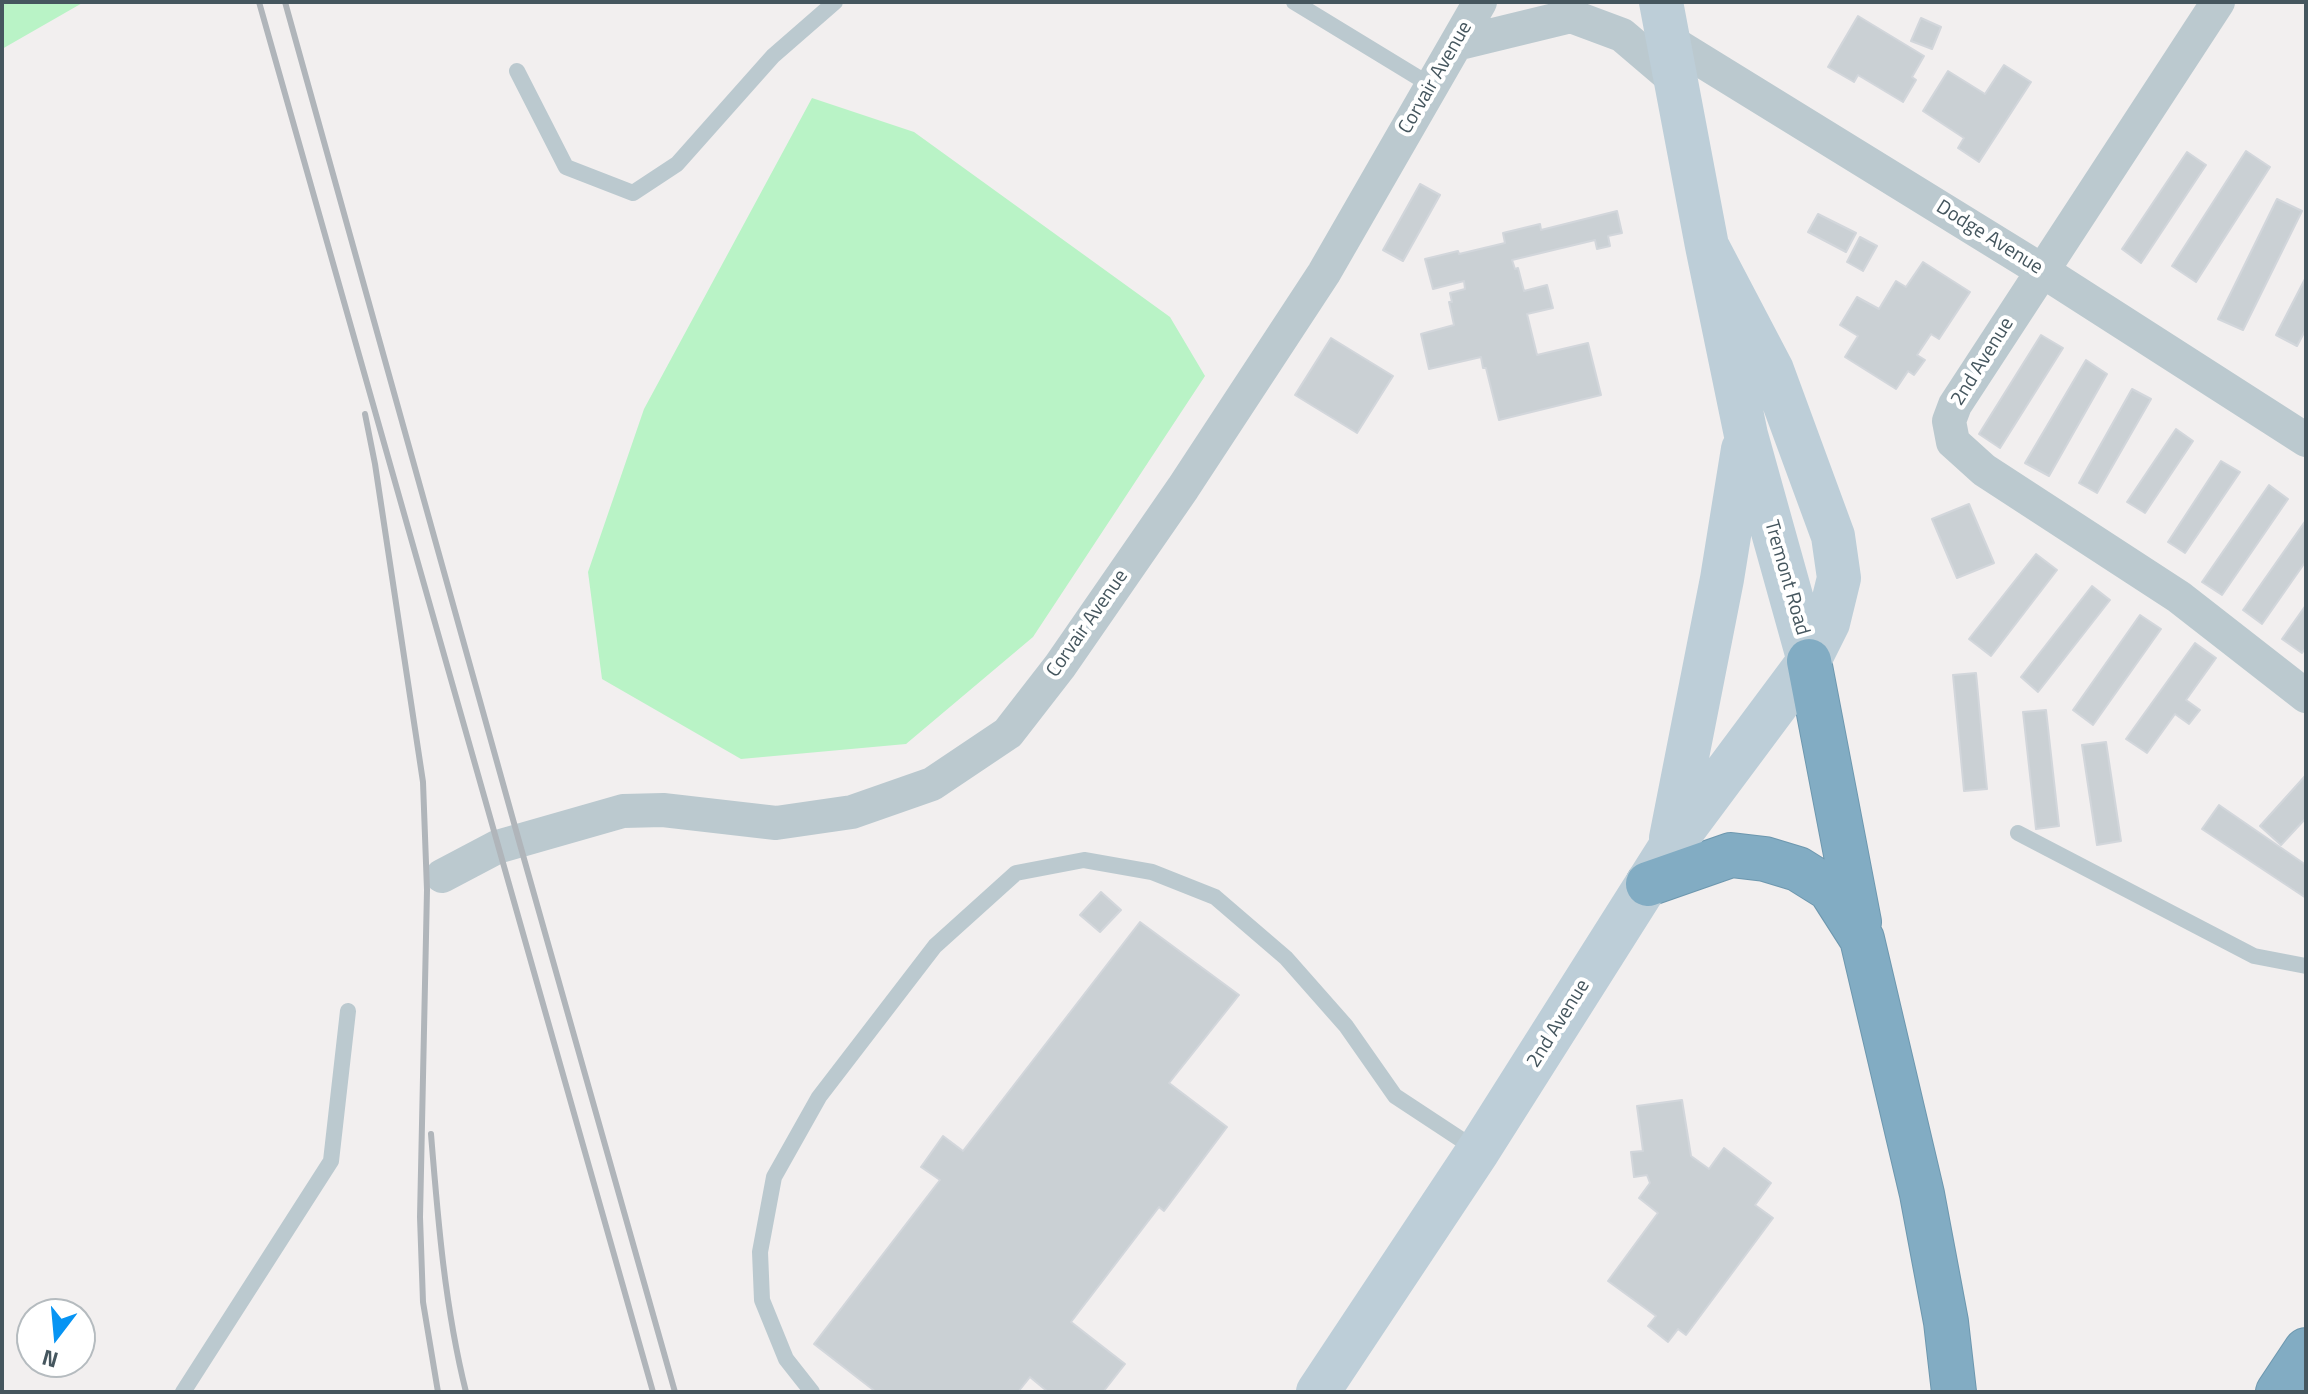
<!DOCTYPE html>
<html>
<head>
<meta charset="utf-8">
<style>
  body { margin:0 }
  #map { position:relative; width:2308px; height:1394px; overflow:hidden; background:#f2efef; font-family:"Titillium Web",sans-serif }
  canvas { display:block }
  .frame { position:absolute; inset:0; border:4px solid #45565e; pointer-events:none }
  .north { position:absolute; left:16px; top:1298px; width:80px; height:80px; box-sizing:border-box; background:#fff; border:2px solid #b5bbbf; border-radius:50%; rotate:196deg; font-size:22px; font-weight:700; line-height:32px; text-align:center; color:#45565e }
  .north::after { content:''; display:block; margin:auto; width:28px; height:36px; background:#0794f3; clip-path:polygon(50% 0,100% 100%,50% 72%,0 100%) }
</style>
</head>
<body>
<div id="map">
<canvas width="2308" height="1394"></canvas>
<div class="frame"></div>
<div class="north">N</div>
</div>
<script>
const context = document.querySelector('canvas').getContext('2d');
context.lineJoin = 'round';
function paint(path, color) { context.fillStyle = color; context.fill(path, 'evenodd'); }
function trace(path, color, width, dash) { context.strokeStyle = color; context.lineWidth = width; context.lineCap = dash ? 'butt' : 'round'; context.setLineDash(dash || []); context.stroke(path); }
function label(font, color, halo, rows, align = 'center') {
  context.font = font + ' "Titillium Web",sans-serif'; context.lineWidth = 8; context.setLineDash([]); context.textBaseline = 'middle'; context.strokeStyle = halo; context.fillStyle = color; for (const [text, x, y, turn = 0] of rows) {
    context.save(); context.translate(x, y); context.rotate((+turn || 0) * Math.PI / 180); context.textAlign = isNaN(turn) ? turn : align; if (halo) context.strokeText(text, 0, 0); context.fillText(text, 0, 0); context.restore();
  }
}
paint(new Path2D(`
  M2,2H84L2,49Z
  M812,98L914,132L1170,317L1205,376L1033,637L906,744L741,759L602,679L588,572L644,409Z`), '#b9f3c6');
const building = new Path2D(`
  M1858,16L1924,56L1912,77L1916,80L1903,102L1858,75L1854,82L1828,67Z
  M1921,18L1941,27L1932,49L1911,41Z
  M2004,65L2031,82L1979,162L1958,148L1964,138L1923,111L1948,71L1985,94Z
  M2246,151L2270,167L2196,282L2172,266Z
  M2187,152L2206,165L2141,263L2122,249Z
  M1420,184L1440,195L1403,261L1383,250Z
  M2277,199L2302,211L2243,330L2218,319Z
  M1617,211L1622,233L1608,236L1610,246L1597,249L1595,240L1512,260L1515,269L1518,268L1524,291L1547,285L1553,308L1527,314L1537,355L1588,343L1601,395L1499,420L1486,368H1483L1481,357L1429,369L1421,334L1454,325L1449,302H1452L1450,293L1465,289L1464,281L1433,289L1425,259L1458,251L1459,254L1505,243L1503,233L1540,224L1541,230Z
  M1818,214L1856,233L1846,252L1808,232Z
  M1860,237L1877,246L1863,271L1847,262Z
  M1923,262L1970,292L1939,339L1931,334L1917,355L1925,360L1914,375L1908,371L1896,389L1845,357L1858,336L1840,325L1857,297L1879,309L1896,281L1906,287Z
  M2306,277V329L2297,346L2276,335Z
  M2041,335L2063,348L2000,448L1979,434Z
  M1331,338L1393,376L1357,433L1295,395Z
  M2086,360L2107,374L2049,476L2025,463Z
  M2132,389L2151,399L2097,493L2079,483Z
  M2176,429L2193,441L2145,513L2127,502Z
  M2221,461L2240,472L2185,553L2168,542Z
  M2269,485L2288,499L2222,595L2202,582Z
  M1969,504L1994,563L1957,578L1932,519Z
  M2306,520V561L2262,624L2243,610Z
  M2036,554L2057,570L1991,656L1969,639Z
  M2092,586L2110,600L2038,692L2021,677Z
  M2306,605V647L2302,653L2282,639Z
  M2140,615L2161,629L2093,725L2073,710Z
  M2195,643L2216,658L2186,700L2200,710L2189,724L2175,714L2147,753L2126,739Z
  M1976,673L1987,789L1964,791L1953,675Z
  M2046,710L2059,826L2036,829L2023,712Z
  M2106,742L2121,841L2097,845L2082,745Z
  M2306,775V818L2281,845L2260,826Z
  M2219,805L2306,865V898L2202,829Z
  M1101,892L1121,910L1100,932L1080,915Z
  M1140,922L1239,995L1169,1083L1227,1127L1164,1211L1159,1207L1071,1322L1125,1364L1103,1392H1048L1030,1377L1018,1392H876L814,1344L940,1180L921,1167L943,1136L963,1151Z
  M1682,1100L1691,1156L1709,1169L1724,1148L1771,1183L1755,1205L1773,1218L1686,1335L1678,1329L1668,1342L1648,1326L1656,1316L1608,1281L1658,1213L1639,1198L1650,1183L1647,1175L1634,1177L1631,1152L1643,1151L1637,1106Z`);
paint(building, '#cad0d4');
trace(building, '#d2d6db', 2);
const highway = new Path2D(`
  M1809,661L1859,922
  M1648,884L1731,855L1765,859L1798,869L1830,889L1862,939L1922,1194L1946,1322L1954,1392
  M2278,1392L2306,1350`);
trace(highway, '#6d97ae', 46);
trace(new Path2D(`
  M1294,2L1432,86
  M517,71L566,167L633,193L677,164L773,56L835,2
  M2018,833L2254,956L2306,966
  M183,1392L331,1161L348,1011
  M812,1392L786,1359L762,1300L760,1252L774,1177L819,1097L935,946L1016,873L1084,860L1152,872L1215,897L1286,958L1346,1026L1395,1096L1477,1150`), '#bbc9cf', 16);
trace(new Path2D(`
  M2218,2L1955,405L1949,421L1953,442L1984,470L2179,597L2306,696
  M1668,40L2041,270L2306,440
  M1456,44L1571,16L1622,35L1676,81
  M442,876L497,847L623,811L663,810L776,823L852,812L932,784L1008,733L1060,666L1183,488L1324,273L1480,2`), '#bbc9cf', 34);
trace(new Path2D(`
  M1661,2L1707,246L1746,435L1809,661
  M1671,838L1722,579L1743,449
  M1318,1392L1478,1151L1669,849L1809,661L1828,623L1839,578L1833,536L1772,370L1707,246`), '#bdced8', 44);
trace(highway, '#82acc3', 44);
trace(new Path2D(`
  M259,2L653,1392
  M285,2L519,841L675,1392
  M365,414L375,464L423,782L427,890L420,1217L423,1302L438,1392
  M431,1134C438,1221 445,1308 466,1392`), '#b0b5ba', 6);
label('20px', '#45565e', '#fff', [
  ["Corvair Avenue",1436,78,-60],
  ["Dodge Avenue",1989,238,32],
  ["2nd Avenue",1983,362,-58],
  ["Tremont Road",1786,578,74],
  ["Corvair Avenue",1088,624,-55],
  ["2nd Avenue",1559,1024,-58]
]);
</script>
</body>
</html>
